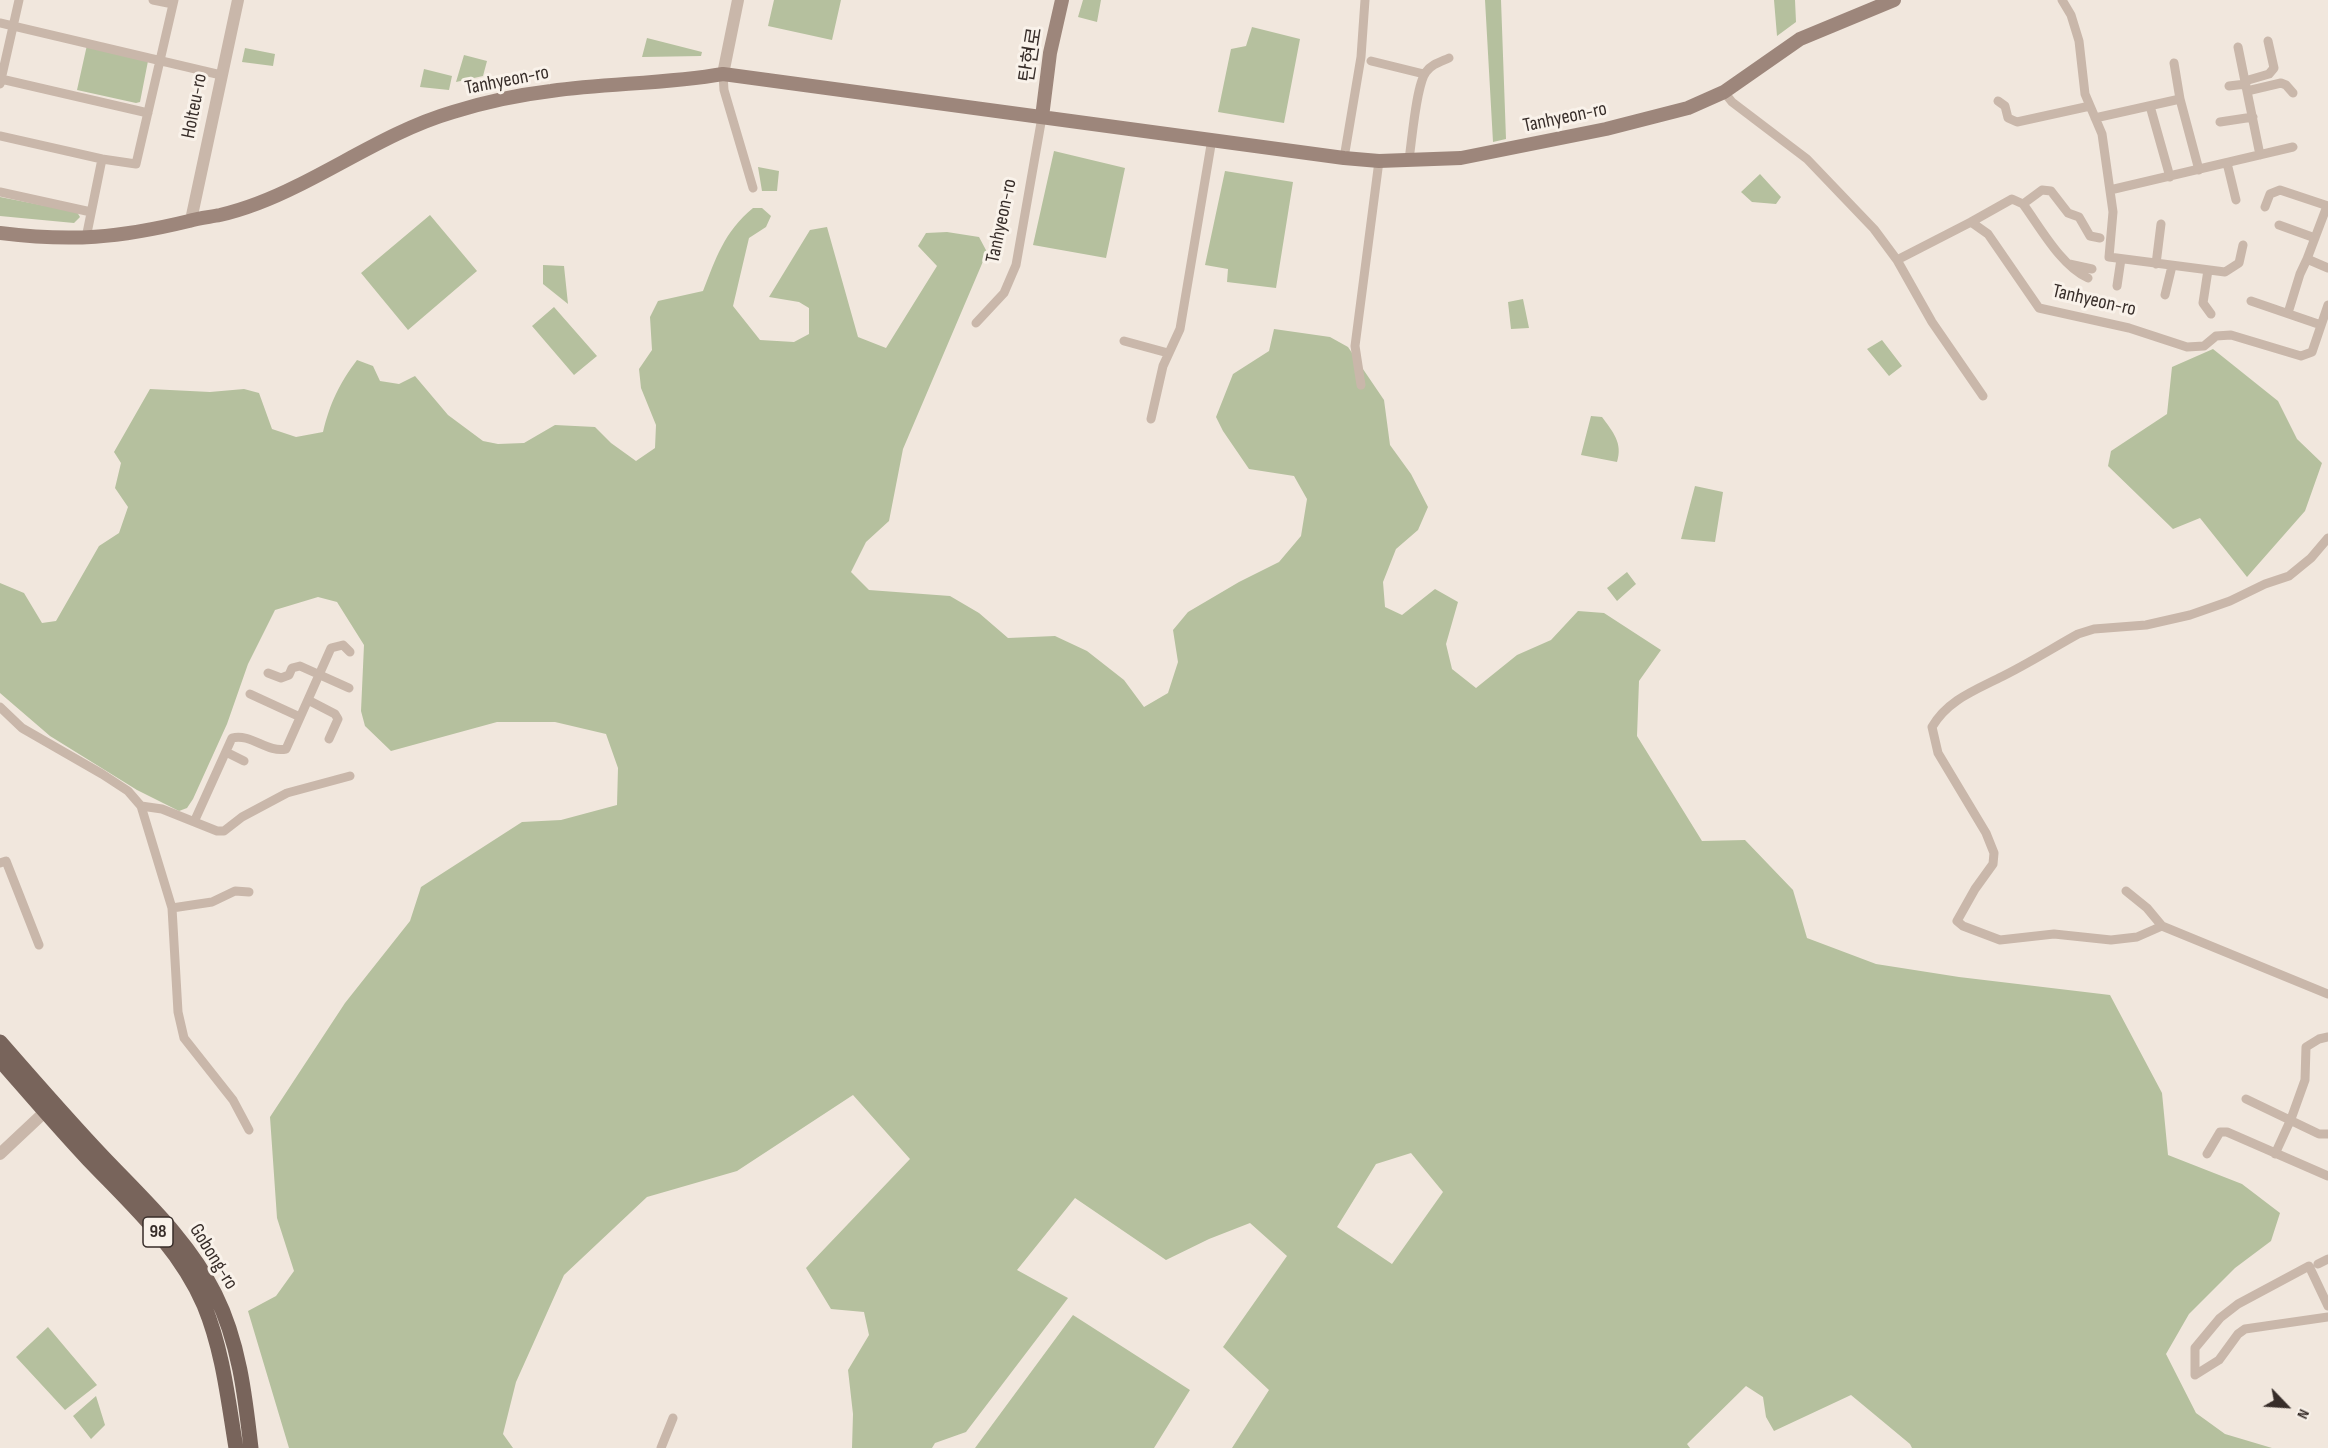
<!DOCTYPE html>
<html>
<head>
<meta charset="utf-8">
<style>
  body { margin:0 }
  #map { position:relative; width:2328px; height:1448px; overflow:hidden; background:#f1e7dd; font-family:"Sofia Sans Condensed",sans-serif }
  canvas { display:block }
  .north { position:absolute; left:2256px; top:1376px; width:60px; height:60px; -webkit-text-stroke:4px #f9f2ea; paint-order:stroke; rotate:115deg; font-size:16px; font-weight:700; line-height:24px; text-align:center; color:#372d29 }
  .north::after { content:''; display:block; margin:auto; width:21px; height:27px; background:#372d29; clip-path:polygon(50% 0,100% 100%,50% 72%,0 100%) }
</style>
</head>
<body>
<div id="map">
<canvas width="2328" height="1448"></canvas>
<div class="north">N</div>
</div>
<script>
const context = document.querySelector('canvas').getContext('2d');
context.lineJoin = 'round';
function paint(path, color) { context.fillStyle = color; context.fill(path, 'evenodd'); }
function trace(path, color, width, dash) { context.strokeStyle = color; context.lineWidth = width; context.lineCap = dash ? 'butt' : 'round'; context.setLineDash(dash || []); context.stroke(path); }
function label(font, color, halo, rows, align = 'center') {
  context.font = font + ' "Sofia Sans Condensed","Noto Sans KR",sans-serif'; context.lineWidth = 6; context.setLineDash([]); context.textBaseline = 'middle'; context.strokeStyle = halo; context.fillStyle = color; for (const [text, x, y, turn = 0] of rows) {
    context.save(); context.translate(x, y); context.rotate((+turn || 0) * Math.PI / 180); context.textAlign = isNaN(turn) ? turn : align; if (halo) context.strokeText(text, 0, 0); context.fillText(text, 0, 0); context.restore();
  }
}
paint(new Path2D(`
  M774,0H841L832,40L768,26Z
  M1083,0H1101L1097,22L1078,17Z
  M1485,0H1501L1506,139L1493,142Z
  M1774,0H1795L1796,22L1777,36Z
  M1252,27L1300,39L1284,123L1218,112L1231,49L1246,46Z
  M647,38L702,52L701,56L642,57Z
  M87,45L148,61L140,102L136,103L77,90Z
  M245,48L275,54L273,66L242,62Z
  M464,55L487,61L483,76L456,82Z
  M424,69L452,76L449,90L420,87Z
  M1054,151L1125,168L1106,258L1033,245Z
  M758,167L779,171L777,191H762Z
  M1225,171L1293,182L1276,288L1227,282L1228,269L1205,265Z
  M1760,174L1781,197L1776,204L1752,202L1741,192Z
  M0,197L77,212L80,217L74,223L0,216Z
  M753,208H762L771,216L766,227L749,238L733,306L760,340L794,342L809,334V308L799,302L769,297L810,230L827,227L858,337L886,348L937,266L918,246L926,233L947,232L979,237L987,252L903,449L889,521L866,542L851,572L869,590L950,596L979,613L1008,638L1055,636L1087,651L1124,680L1144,707L1168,693L1178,662L1173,630L1188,612L1239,582L1279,562L1301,536L1307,499L1294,476L1249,469L1223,431L1216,417L1233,374L1269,351L1274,329L1330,337L1348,347L1384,400L1390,445L1411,474L1428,507L1418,530L1396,549L1383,582L1385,607L1402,615L1435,589L1458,602L1446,644L1452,669L1476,688L1517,655L1551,640L1578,611L1604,613L1661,650L1639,681L1637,736L1702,841L1745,840L1793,890L1807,938L1876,964L1959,977L2110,995L2162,1093L2168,1155L2242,1184L2280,1213L2271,1241L2235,1268L2189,1314L2166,1354L2196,1413L2225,1434L2272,1448H1912L1910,1444L1851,1395L1774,1431L1766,1417L1763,1397L1746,1386L1687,1444L1690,1448H1232L1269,1390L1223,1347L1287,1256L1250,1223L1209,1239L1166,1260L1075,1198L1017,1270L1068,1298L966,1432L935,1443L932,1448H852L853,1414L848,1370L869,1335L864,1312L831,1309L806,1268L910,1159L853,1095L737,1171L647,1197L564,1275L516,1382L503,1434L513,1448H289L248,1311L276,1296L294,1271L277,1218L270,1117L345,1003L410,921L421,887L522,822L561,820L617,805L618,768L606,734L555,722H497L391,751L365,726L361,711L364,645L337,602L318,597L275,610L248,664L227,724L193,799L187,808L179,811L137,790L50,736L0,693V583L24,593L42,623L56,621L99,546L119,533L128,507L115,488L121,463L114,452L150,389L210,392L244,389L259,393L272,429L296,437L323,432C330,403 339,384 357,360L373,366L380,381L399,384L415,376L448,415L483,441L498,444L524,443L555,425L595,427L611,443L636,461L655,448L656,425L641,388L639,369L652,350L650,317L658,301L703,291C716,258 724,232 753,208ZM1411,1153L1443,1192L1392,1264L1337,1227L1376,1164Z
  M430,215L477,271L408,330L361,273Z
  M543,265L564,266L568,304L543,284Z
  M1523,299L1529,328L1511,329L1508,302Z
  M554,307L597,356L574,375L532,326Z
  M1882,340L1902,366L1889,376L1867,349Z
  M2213,349L2278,401L2297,439L2322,463L2305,511L2247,577L2200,518L2173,529L2108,466L2111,451L2167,414L2172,367Z
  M1591,416L1602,417C1613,432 1623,443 1617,462L1581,455Z
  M1695,486L1723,492L1715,542L1681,539Z
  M1627,572L1636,584L1617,601L1607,588Z
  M1073,1315L1190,1390L1154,1448H975Z
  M48,1327L97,1385L65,1410L16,1357Z
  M96,1396L105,1425L91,1439L73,1416Z`), '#b5c09e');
trace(new Path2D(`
  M153,0L173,4
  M2062,0L2071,15L2079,41L2085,94L2102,134L2113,212L2109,257L2225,272L2239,263L2243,245
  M0,23L221,75
  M2238,47L2260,155
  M1371,61L1424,74
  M2174,63L2180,99
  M723,74L724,90L753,188
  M1,79L148,113
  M2245,81L2269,74L2274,68L2268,41
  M0,84L19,0
  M2229,86L2246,84
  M2247,91L2281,83L2286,85L2293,93
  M1724,92L1732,102L1807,159L1874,229L1897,260L1932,322L1983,396
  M1998,101L2005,106L2008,118L2017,122L2090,106
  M2150,106L2170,177
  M2095,118L2180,99L2199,170
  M2220,122L2253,117
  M0,136L102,159
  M1344,158L1361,57L1365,0
  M1409,159C1412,141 1416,85 1426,72C1432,64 1440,62 1449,58
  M2227,163L2236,200
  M2110,190L2293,147
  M0,192L91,212
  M2023,204L2042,190L2051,191L2068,213L2079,217L2090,236L2100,238
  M2327,206L2307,259L2328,268
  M2265,207L2270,194L2280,190L2328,206
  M1971,222L2012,199L2023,204C2040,227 2061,266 2088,278
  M2279,225L2315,238
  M86,238L102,159L136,164L174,0
  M1897,260L1971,222L1988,234L2039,308L2129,328L2187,347L2204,346L2216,336L2231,335L2301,356L2312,352L2328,305
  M2069,264L2092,269
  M2156,264L2161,224
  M2208,270L2203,303L2211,314
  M2117,286L2121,259
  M2165,295L2172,266
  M2251,301L2321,325
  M2288,313L2300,274L2308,257
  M976,323L1004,293L1016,265L1042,117
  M1124,341L1168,353
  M1361,385L1355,346L1379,161
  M1151,419L1163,366L1180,329L1212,139
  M268,673L281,678L289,675L292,668L300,666L349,688
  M250,694L300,717
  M308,700L335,714L338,719L329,739
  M0,707L22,728L102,774L128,791L141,806L162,809L217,831H224L242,817L287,793L350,776
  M226,752L244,761
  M141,806L172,908L178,1012L184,1038L233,1100L249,1130
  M194,822L232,738C251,733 267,753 286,749L331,648L343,645L350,652
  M0,863L6,861L39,945
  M2126,891L2147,908L2162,926L2328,994
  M172,908L212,902L235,891L249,892
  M2162,926L2137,937L2111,940L2054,934L2000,940L1963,926L1957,921L1975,889L1993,864L1994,853L1986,833L1938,753L1932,727C1947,701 1973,691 1999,678C2026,665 2051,649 2078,634L2094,629L2146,625L2190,615L2230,601L2265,584L2289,576L2311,558L2328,538
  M2246,1099L2319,1134H2328
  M2207,1154L2220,1132H2227L2328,1176
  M2275,1154L2291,1119L2305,1080L2306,1047L2319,1039L2328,1037
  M2318,1264L2328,1259
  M2195,1375V1348L2220,1318L2238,1304L2309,1266L2328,1306
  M2195,1375L2219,1360L2238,1334L2245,1329L2328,1317
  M661,1448L673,1418`), '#c9b7aa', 9);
trace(new Path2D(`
  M723,74L738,0
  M191,220L238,0
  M0,1154L50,1107`), '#c9b7aa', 12);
trace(new Path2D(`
  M1042,117L1050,53L1062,0
  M0,233C72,242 119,238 189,221C199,218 210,217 220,215C246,209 273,198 297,186C348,161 398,128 453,112C485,102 517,95 551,91C608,83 666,84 723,74L1344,158L1379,161L1461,158L1606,129L1688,108L1724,92L1800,39L1894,0`), '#9d867b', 14);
trace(new Path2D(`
  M0,1042C34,1081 68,1120 103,1157C144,1200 189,1241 215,1294C239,1342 245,1395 251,1448
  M0,1060C29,1093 58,1127 88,1159C131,1204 179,1247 204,1305C223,1351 228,1400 236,1448`), '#78645b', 15);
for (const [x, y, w] of [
  [158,1232,30]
]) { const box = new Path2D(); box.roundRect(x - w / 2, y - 15, w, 30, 4.5); context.fillStyle = '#f9f2ea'; context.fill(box); trace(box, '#372d29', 1.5); }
label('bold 18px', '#372d29', null, [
  ["98",158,1232]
]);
label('20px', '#372d29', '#f9f2ea', [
  ["탄현로",1032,55,-81],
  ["Tanhyeon-ro",507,81,-11],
  ["Holteu-ro",195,106,-79],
  ["Tanhyeon-ro",1565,118,-12],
  ["Tanhyeon-ro",1002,221,-78],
  ["Tanhyeon-ro",2094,301,13],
  ["Gobong-ro",213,1257,58]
]);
</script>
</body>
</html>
